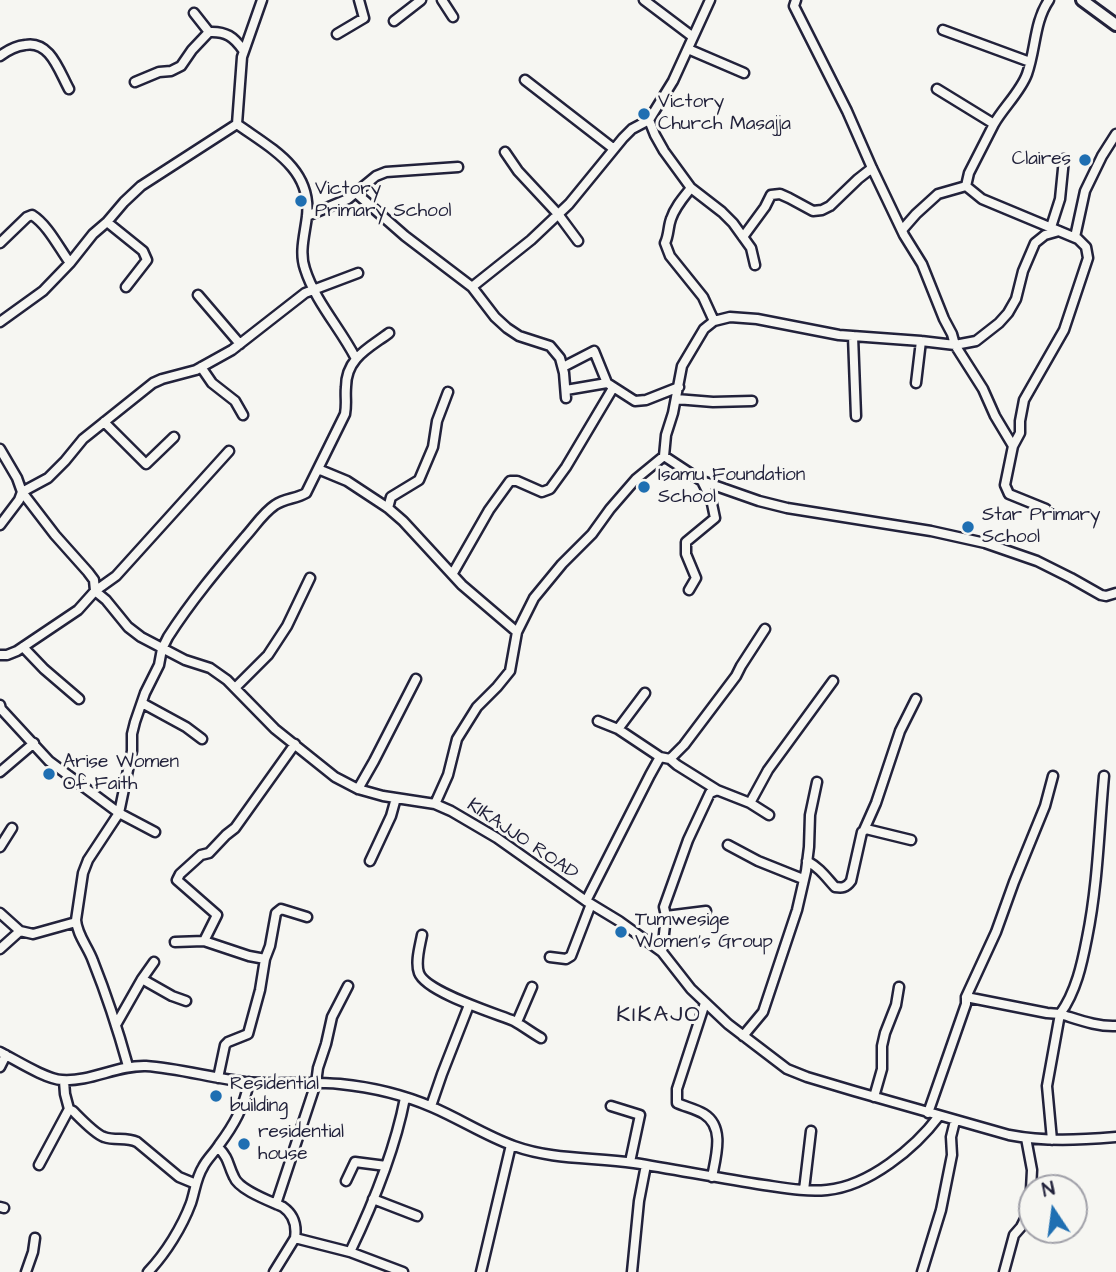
<!DOCTYPE html>
<html>
<head>
<meta charset="utf-8">
<style>
  body { margin:0 }
  #map { position:relative; width:1116px; height:1272px; overflow:hidden; background:#f6f6f2; font-family:"Architects Daughter",sans-serif }
  canvas { display:block }
  .north { position:absolute; left:1018px; top:1174px; width:70px; height:70px; box-sizing:border-box; background:#f6f6f2; border:2px solid #a1a1a9; border-radius:50%; rotate:347deg; font-size:19px; font-weight:700; line-height:28px; text-align:center; color:#22223b }
  .north::after { content:''; display:block; margin:auto; width:24px; height:32px; background:#1f6fb2; clip-path:polygon(50% 0,100% 100%,50% 72%,0 100%) }
</style>
</head>
<body>
<div id="map">
<canvas width="1116" height="1272"></canvas>
<div class="north">N</div>
</div>
<script>
const context = document.querySelector('canvas').getContext('2d');
context.lineJoin = 'round';
function trace(path, color, width, dash) { context.strokeStyle = color; context.lineWidth = width; context.lineCap = dash ? 'butt' : 'round'; context.setLineDash(dash || []); context.stroke(path); }
function label(font, color, halo, rows, align = 'center') {
  context.font = font + ' "Architects Daughter",sans-serif'; context.lineWidth = 6; context.setLineDash([]); context.textBaseline = 'middle'; context.strokeStyle = halo; context.fillStyle = color; for (const [text, x, y, turn = 0] of rows) {
    context.save(); context.translate(x, y); context.rotate((+turn || 0) * Math.PI / 180); context.textAlign = isNaN(turn) ? turn : align; if (halo) context.strokeText(text, 0, 0); context.fillText(text, 0, 0); context.restore();
  }
}
const street = new Path2D(`
  M442,0L453,17
  M644,0L693,37
  M796,0L794,6L796,10L847,111L872,168L904,235L922,264L944,319L952,334L955,345L983,389L995,416L1013,446
  M194,13L209,32C226,31 234,37 243,50
  M394,21L421,0
  M943,30L1030,62
  M337,34L364,18L359,0
  M688,49L744,73
  M0,56C8,50 15,46 25,45C50,40 59,71 69,89
  M525,80L614,149
  M135,82L159,72L171,71L181,66L192,50L209,32
  M937,89L994,124C1003,108 1021,91 1027,74C1036,49 1034,22 1049,0
  M649,120L655,135L664,151L691,188L722,212L733,223L751,248L755,265
  M237,124C270,148 312,168 307,216C305,234 299,252 305,269C315,301 340,328 355,357
  M237,124L242,57L262,0
  M994,124L969,173L966,186L982,199L1078,239L1086,247L1088,258L1064,330L1024,400L1020,421V433L1013,446L1005,485L1009,494L1046,509
  M505,152L518,171L558,214L578,241
  M691,188C683,198 675,207 671,219C668,227 669,235 665,243L670,256L703,297L714,321
  M356,193L405,236L472,287L495,317L507,328L519,336L550,346L560,358L564,373L566,398
  M307,216L348,199L376,176L386,172L458,167
  M107,222L143,251L147,260L126,287
  M1051,227L1060,199L1064,159
  M902,230L916,214L938,194L966,186
  M743,237L765,207L771,195L780,194L789,198L813,211L822,210L830,206L858,179L872,168
  M1075,237L1085,191L1102,156L1116,134
  M0,243L27,217L32,215C48,225 59,248 70,263
  M472,287L531,240L569,204L623,138L632,129L649,120L673,81L710,0
  M198,295L240,344
  M0,322L43,291L70,263L93,234L107,222L124,202L141,186L237,124
  M853,336L856,416
  M201,367L212,383L235,401L243,415
  M563,367L594,351L607,383L635,401L646,400L679,387
  M916,383L921,341
  M566,390L607,383
  M676,399L713,402L752,401
  M104,422L146,464L174,437
  M0,449L17,478L22,492L55,535L88,572L94,580L95,591L106,600L128,627L141,637L185,660L210,668L227,680L275,729L335,777L358,789L383,796L435,804L451,811L497,838L586,901L619,921L662,952L691,989L728,1024L787,1069L807,1077L854,1091L1009,1135C1045,1142 1080,1140 1116,1137
  M664,456L702,481L759,501L787,508L931,531L985,543L1037,561L1071,578L1101,595L1106,596L1116,593
  M318,469L347,481L388,508L403,521L462,585L517,632
  M388,508L391,497L419,480L433,447L437,421L448,392
  M0,525L19,500L22,492L48,478L65,461L83,439L153,383L162,379L196,370L232,350L305,293L358,273
  M453,573L489,510L510,481H517L542,492L550,489L566,467L613,388
  M689,590L696,578L686,554V542L715,518L711,499L702,481
  M23,647L44,669L79,699
  M0,655H7L17,651L78,610L95,591L116,576L229,451
  M235,688L268,655L287,626L310,578
  M645,693L618,729L660,757
  M142,703L186,727L202,739
  M0,705L1,709L49,761L119,813L155,832
  M598,721L618,729
  M670,759L684,745L736,676L741,666L765,629
  M0,772L34,743
  M358,789L374,761L416,679
  M750,803L768,770L833,681
  M435,804L448,775L457,739L477,707L497,687L510,671L517,632L534,598L562,564L592,534L610,509L636,479L664,456L666,435L673,413L682,366L704,329L714,321L730,317L757,319L839,335L921,341L955,345L976,341L999,323L1008,313L1016,299L1023,271L1035,243L1045,235L1059,231
  M864,830L876,803L900,731L916,699
  M728,845L758,861L803,879
  M0,847L12,828
  M370,861L391,816L396,798
  M807,861C821,869 825,876 835,887C842,888 846,888 851,881L862,832L866,829L911,840
  M586,901L650,775L660,757L670,759L677,765L717,790L750,803L769,815
  M0,913L20,931L33,934L76,922
  M666,916L706,911
  M422,935C420,946 415,962 419,973C426,992 494,1013 514,1021C523,1026 532,1033 541,1038
  M204,941L217,915L177,880L180,874L201,855L209,853L226,835L235,828L295,744
  M175,942L204,941L249,956L265,959
  M0,949L20,931
  M662,952L666,916L664,907L688,840L710,793L717,790
  M550,957L566,959L571,956L591,904
  M142,979L154,962
  M966,997L996,932L1014,882L1045,806L1053,776
  M705,1003L677,1089V1103C686,1107 696,1109 704,1114C725,1127 716,1156 712,1177
  M517,1022L532,987
  M117,1023L142,979L172,996L186,1001
  M743,1036L763,1012L797,910L806,871L809,847L810,815L817,782
  M0,1052C16,1060 45,1079 62,1080C91,1082 117,1065 146,1066C177,1068 212,1078 245,1082C276,1085 308,1081 340,1084C370,1087 404,1095 432,1107C460,1119 486,1136 514,1146C553,1160 593,1157 634,1163C677,1170 720,1178 764,1185C785,1188 806,1192 827,1190C869,1186 915,1148 939,1116
  M128,1066C118,1030 107,996 93,961C88,947 77,935 76,920L83,873L88,860L119,813L132,751V734L135,722L145,693L159,665L162,649L168,637C191,601 218,569 245,537C255,526 263,513 275,505C285,498 296,499 306,493L345,414C347,403 345,397 346,387C346,358 369,348 389,333
  M0,1067L6,1055
  M218,1078L225,1045L228,1042L248,1034L260,990L265,959L270,946L276,913L281,909L307,917
  M64,1081L65,1094L69,1109L73,1111C80,1118 95,1134 104,1137C115,1141 126,1137 137,1142L179,1177L196,1184
  M874,1097L882,1069V1046L885,1033L896,1005L899,987
  M431,1106L442,1074L469,1005
  M611,1106L640,1115L630,1162
  M928,1113L966,1004V997L1047,1013L1060,1014C1076,992 1082,964 1087,938C1098,884 1099,830 1104,776
  M1052,1140L1047,1086L1060,1014C1077,1019 1097,1027 1116,1026
  M218,1147C230,1160 227,1163 234,1177C239,1190 270,1201 283,1207C293,1214 297,1225 295,1238L274,1272
  M39,1165L69,1109
  M346,1181L355,1162L386,1166
  M804,1190L811,1131
  M373,1199L417,1216
  M276,1204L316,1083L318,1068L326,1044L332,1017L348,986
  M0,1207L4,1208
  M295,1238L350,1252C373,1204 395,1150 405,1098
  M350,1252L403,1272
  M26,1272L33,1252L35,1238
  M148,1272C166,1253 182,1227 191,1203C195,1191 196,1178 203,1167C207,1159 214,1153 219,1145C234,1125 244,1107 249,1082
  M481,1272L511,1145
  M632,1272L639,1201L646,1165
  M922,1272L941,1210L952,1155L951,1137L955,1121
  M1004,1272L1014,1235L1021,1227L1030,1209L1032,1170L1026,1138`);
const secondary = new Path2D(`
  M1082,0L1116,25`);
trace(street, '#22223b', 13);
trace(secondary, '#22223b', 16);
trace(street, '#f6f6f2', 8);
trace(secondary, '#f6f6f2', 10);
for (const [x, y, r, color] of [
  [644,114,7,"#1f6fb2"],
  [1085,160,7,"#1f6fb2"],
  [301,201,7,"#1f6fb2"],
  [644,487,7,"#1f6fb2"],
  [968,527,7,"#1f6fb2"],
  [49,774,7,"#1f6fb2"],
  [621,932,7,"#1f6fb2"],
  [216,1096,7,"#1f6fb2"],
  [244,1144,7,"#1f6fb2"]
]) { const dot = new Path2D(); dot.arc(x, y, r, 0, 2 * Math.PI); context.fillStyle = color; context.fill(dot); trace(dot, '#f6f6f2', 2.5); }
label('19px', '#22223b', '#f6f6f2', [
  ["Victory",658,103],
  ["Church Masajja",658,125],
  ["Claires",1071,160,"right"],
  ["Victory",315,190],
  ["Primary School",315,212],
  ["Isamu Foundation",658,476],
  ["School",658,498],
  ["Star Primary",982,516],
  ["School",982,538],
  ["Arise Women",63,763],
  ["Of Faith",63,785],
  ["Tumwesige",635,921],
  ["Women's Group",635,943],
  ["Residential",230,1085],
  ["building",230,1107],
  ["residential",258,1133],
  ["house",258,1155]
], 'left');
label('19px', '#22223b', '#f6f6f2', [
  ["KIKAJJO ROAD",522,840,34]
]);
context.letterSpacing = '2px';
label('23px', '#22223b', '#f6f6f2', [
  ["KIKAJO",659,1016]
]);
context.letterSpacing = '0px';
</script>
</body>
</html>
